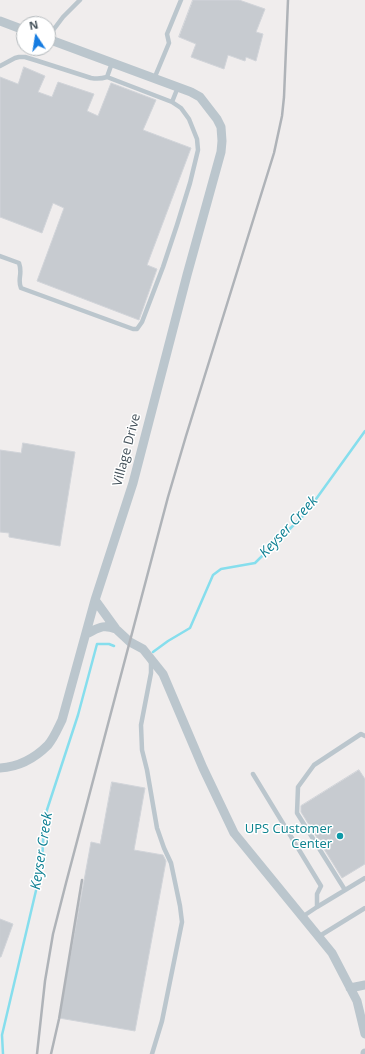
<!DOCTYPE html>
<html>
<head>
<meta charset="utf-8">
<style>
  body { margin:0 }
  #map { position:relative; width:365px; height:1054px; overflow:hidden; background:#f0eded; font-family:"Open Sans",sans-serif }
  canvas { display:block }
  .north { position:absolute; left:16px; top:16px; width:40px; height:40px; box-sizing:border-box; background:#fff; border:1px solid #b5babd; border-radius:50%; rotate:348deg; font-size:11px; font-weight:700; line-height:16px; text-align:center; color:#45525b }
  .north::after { content:''; display:block; margin:auto; width:14px; height:18px; background:#167ce1; clip-path:polygon(50% 0,100% 100%,50% 72%,0 100%) }
</style>
</head>
<body>
<div id="map">
<canvas width="365" height="1054"></canvas>
<div class="north">N</div>
</div>
<script>
const context = document.querySelector('canvas').getContext('2d');
context.lineJoin = 'round';
function trace(path, color, width, dash) { context.strokeStyle = color; context.lineWidth = width; context.lineCap = dash ? 'butt' : 'round'; context.setLineDash(dash || []); context.stroke(path); }
function paint(path, color) { context.fillStyle = color; context.fill(path, 'evenodd'); }
function label(font, color, halo, rows, align = 'center') {
  context.font = font + ' "Open Sans",sans-serif'; context.lineWidth = 3; context.setLineDash([]); context.textBaseline = 'middle'; context.strokeStyle = halo; context.fillStyle = color; for (const [text, x, y, turn = 0] of rows) {
    context.save(); context.translate(x, y); context.rotate((+turn || 0) * Math.PI / 180); context.textAlign = isNaN(turn) ? turn : align; if (halo) context.strokeText(text, 0, 0); context.fillText(text, 0, 0); context.restore();
  }
}
trace(new Path2D(`
  M153,652L168,641L190,628L213,575L221,569L255,563L306,513L365,431
  M3,1054L2,1035L42,865L44,819L78,715L97,644H109L114,646`), '#86deed', 2.5);
const building = new Path2D(`
  M193,0H239L265,9L256,32L263,34L256,61L246,57L245,61L228,55L224,69L191,57L196,44L179,37Z
  M24,67L45,76L38,92L52,97L58,82L94,94L87,111L98,116L111,83L156,100L143,130L191,148L147,265L157,269L139,320L37,281L64,208L53,203L42,233L0,217V77L18,84Z
  M23,443L75,452L60,546L9,537V533L0,532V450L21,453Z
  M359,770L365,779V864L342,878L301,812V806Z
  M112,782L145,788L134,850L163,855L166,861L135,1031L59,1018L91,842L100,844Z
  M0,919L13,924L1,957H0Z`);
paint(building, '#c7cbd0');
trace(building, '#d1d4d9', 1);
trace(new Path2D(`
  M48,37L63,17L80,0
  M0,66L15,58L19,57H25L38,61L91,78C97,79 101,79 107,77L172,102L181,108L189,119L197,139L198,150L190,183L177,225L163,267L142,322L137,329H133L21,288C17,279 23,274 19,263L0,256
  M107,77L112,63
  M154,79L169,43L167,34L181,0
  M172,102L178,87
  M151,661V673L141,725L142,750L147,770L157,828L164,848L171,863L180,906L182,922L162,1021L152,1054
  M253,774L321,886L317,894V907L302,917
  M345,890L297,813L298,787L314,765L361,734L365,736
  M317,907L365,878
  M318,937L365,908`), '#bbc6cd', 4.5);
trace(new Path2D(`
  M0,21L24,30
  M95,600L116,629L130,642L143,649L163,674L203,768L234,833L332,953L357,1001L365,1034
  M86,634C99,628 102,624 116,629
  M0,768C18,767 35,758 48,745C54,738 58,728 62,720L95,600L133,483L187,275L221,152L222,141L221,127L217,119L200,97L191,92L48,39
  M350,988L365,985
  M365,1054V1053`), '#bbc6cd', 9);
trace(new Path2D(`
  M37,1054L45,981L53,934L66,883L168,497L186,436L274,153L282,116L284,97L288,0
  M51,1054L59,1019L82,880`), '#afb3b8', 2.5);
for (const [x, y, r, color] of [
  [340,836,4,"#0f9aa8"]
]) { const dot = new Path2D(); dot.arc(x, y, r, 0, 2 * Math.PI); context.fillStyle = color; context.fill(dot); trace(dot, '#fff', 1.5); }
label('13px', '#45525b', '#fff', [
  ["Village Drive",127,450,-75]
]);
label('13px', '#0d838f', '#fff', [
  ["UPS Customer",332,829],
  ["Center",332,844]
], 'right');
label('italic 14px', '#0b7f92', '#fff', [
  ["Keyser Creek",289,527,-47],
  ["Keyser Creek",42,851,-81]
]);
</script>
</body>
</html>
